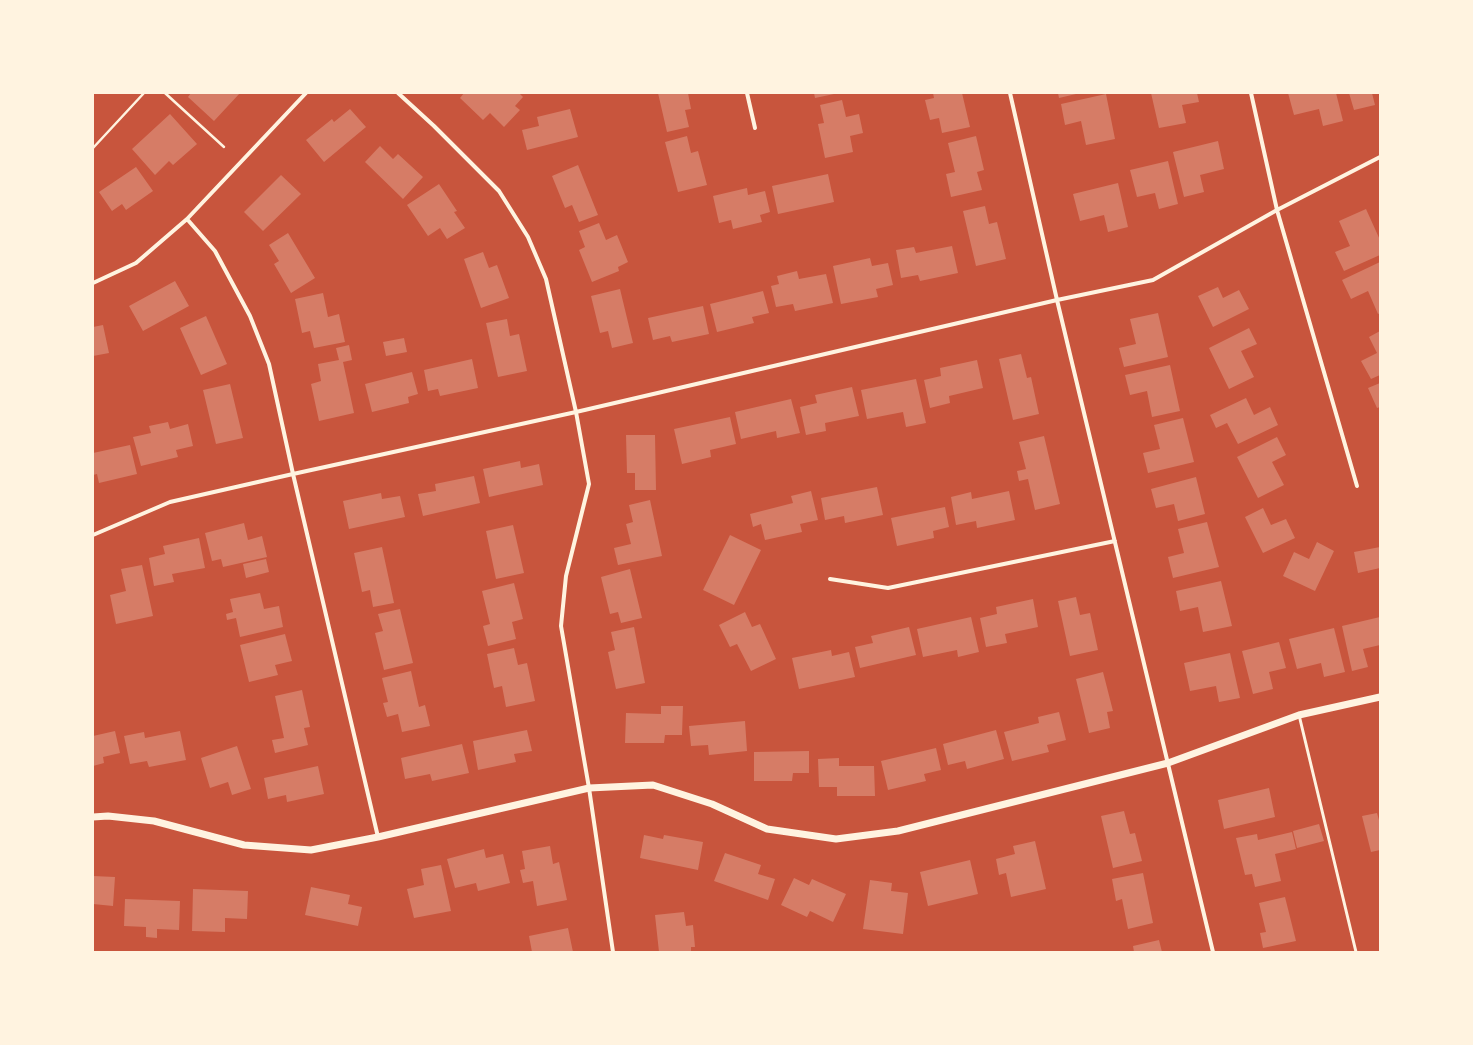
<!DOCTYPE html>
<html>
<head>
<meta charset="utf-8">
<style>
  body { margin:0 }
  #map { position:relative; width:1473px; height:1045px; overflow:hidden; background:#c8553d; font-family:Quicksand,sans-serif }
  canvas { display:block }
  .frame { position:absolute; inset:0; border:94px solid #fff3e0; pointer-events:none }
</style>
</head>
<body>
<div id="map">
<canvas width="1473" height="1045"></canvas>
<div class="frame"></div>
</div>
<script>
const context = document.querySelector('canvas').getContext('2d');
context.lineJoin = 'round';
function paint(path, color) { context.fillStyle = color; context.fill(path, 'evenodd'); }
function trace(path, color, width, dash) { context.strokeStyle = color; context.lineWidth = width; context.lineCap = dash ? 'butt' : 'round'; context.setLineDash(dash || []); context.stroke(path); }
paint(new Path2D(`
  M191,93H240L214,121L188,97Z
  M464,93H519L523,97L515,106L520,110L504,127L490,113L483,120L460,98Z
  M658,93H688L691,109L685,110L689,127L667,132Z
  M814,93H834V94L815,98Z
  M933,93H954V94L962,93L970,127L942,133L939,118L930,120L925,100L934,98Z
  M1058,93H1076V94L1059,98Z
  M1151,93H1197L1199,102L1182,105L1186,123L1159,128Z
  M1288,93H1336L1343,121L1323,126L1319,109L1294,115Z
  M1349,93H1372L1375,105L1354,110Z
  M1106,94L1115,139L1086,145L1081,121L1065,125L1061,104Z
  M842,100L846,117L859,114L863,133L850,136L853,152L825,158L818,124L824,123L820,105Z
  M350,109L366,127L324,162L306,140L332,119L334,122Z
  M570,109L578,137L527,150L522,130L539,126L537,117Z
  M170,114L197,144L173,165L169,161L155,175L132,149Z
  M687,136L691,153L698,151L707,185L678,192L665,142Z
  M976,136L984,170L977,172L982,190L951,197L946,174L955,172L948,143Z
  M1218,141L1224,169L1200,175L1204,192L1184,197L1173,152Z
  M380,146L393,159L398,154L423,177L403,199L365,162Z
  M1168,161L1178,204L1159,209L1155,193L1137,197L1130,170Z
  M578,165L598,215L579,222L572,205L565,208L552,176Z
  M136,167L153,191L126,210L122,204L112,211L99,192Z
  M828,174L834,202L778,214L772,186Z
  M281,175L301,194L263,231L244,212Z
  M1118,183L1128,227L1108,232L1104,215L1080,221L1073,194Z
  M439,184L457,211L454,212L465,228L447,239L440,228L428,236L407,205Z
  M747,188L748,195L765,191L770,212L760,215L762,222L733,229L731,220L719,223L713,196Z
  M985,206L989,224L997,222L1006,259L976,266L963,211Z
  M1366,209L1380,240V255L1344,271L1335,252L1350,246L1339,221Z
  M599,223L606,240L617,235L628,262L618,267L619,271L592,282L579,250L585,247L579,231Z
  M288,233L315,278L291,293L274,264L279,261L269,245Z
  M952,246L958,273L920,281L918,275L901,278L896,250L914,247L916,253Z
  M483,252L489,268L497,265L509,298L481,308L464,259Z
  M870,258L872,266L888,263L893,285L876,289L878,297L841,304L833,266Z
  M1380,262V313L1378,314L1368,291L1351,299L1342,280Z
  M797,271L799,279L826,274L833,303L795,311L793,304L776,307L771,286L779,284L777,276Z
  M175,281L189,306L143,331L129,306Z
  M1218,287L1223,298L1239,290L1249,309L1213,327L1198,296Z
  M620,289L633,343L612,348L608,331L600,333L591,296Z
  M763,291L769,313L752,317L754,323L717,332L710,304Z
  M323,293L328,317L339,314L345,342L314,348L310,331L302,333L295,299Z
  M703,306L709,334L672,342L670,336L653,340L648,318Z
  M1158,313L1168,357L1124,367L1119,348L1136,344L1130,319Z
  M206,316L227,364L201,375L180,328Z
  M507,319L510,336L519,334L527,371L498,377L486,323Z
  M103,325L109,353L93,356V327Z
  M1249,328L1257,344L1241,351L1254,377L1229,389L1209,348Z
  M1380,331V375L1371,379L1361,361L1377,353L1369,337Z
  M404,338L407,352L386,356L383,342Z
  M349,345L352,360L343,362L354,413L319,421L311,384L321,381L318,364L339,360L336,348Z
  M1021,354L1027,378L1031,377L1039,414L1013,420L999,359Z
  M472,359L478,388L440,396L438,389L428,391L424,370Z
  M977,360L983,388L949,396L950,403L930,408L924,380L941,376L940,368Z
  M1170,365L1180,411L1152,417L1147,391L1130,395L1125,375Z
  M412,372L418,394L408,397L409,403L372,412L365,384Z
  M916,379L926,423L906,427L903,412L867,419L861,390Z
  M1380,383V407L1377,408L1368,388Z
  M230,384L243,438L216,444L203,390Z
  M852,387L859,416L825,423L826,431L806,435L800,407L817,403L815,395Z
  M1246,398L1254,415L1270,407L1278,425L1238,444L1227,423L1216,428L1210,415Z
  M791,399L800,433L777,438L776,431L741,439L735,412Z
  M730,417L736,444L710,450L711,457L682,464L674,429Z
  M1183,418L1194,462L1148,473L1143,453L1160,449L1154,425Z
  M168,422L170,429L188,424L193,446L176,450L178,457L141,466L133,437L151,433L149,426Z
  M626,435H655L656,490H635V473H627Z
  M1044,436L1060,504L1035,510L1028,479L1019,481L1017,471L1026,469L1019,442Z
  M1277,437L1286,455L1272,462L1284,485L1258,498L1237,457Z
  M130,445L137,474L99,483L97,474L93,475V453Z
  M520,461L521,468L539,464L543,485L489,497L483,469Z
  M474,476L480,503L423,516L418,494L436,491L435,484Z
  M1196,477L1205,514L1178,521L1174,504L1156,508L1151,489Z
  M877,487L883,515L845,523L844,516L825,520L821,498Z
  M811,491L818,520L800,524L802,532L765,540L761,524L753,527L750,514L793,503L791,496Z
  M1009,491L1015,520L977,528L976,521L956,525L951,497L971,492L972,499Z
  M381,493L382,499L400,496L405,517L349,529L343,501Z
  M650,500L662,556L618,565L614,548L631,544L626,524L633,522L629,505Z
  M945,507L949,527L933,531L934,538L897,546L891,518Z
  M1263,508L1271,525L1286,519L1295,538L1263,553L1245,517Z
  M1207,522L1219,567L1173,578L1168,557L1184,553L1178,529Z
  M244,523L248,540L262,536L267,557L223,567L221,559L212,561L205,533Z
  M513,525L524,573L496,579L486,531Z
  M730,535L761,550L734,605L703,590Z
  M199,538L205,568L172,574L174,582L154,586L149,558L165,554L163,546Z
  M1317,542L1334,551L1315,591L1283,576L1294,552L1309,559Z
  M382,547L394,603L373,607L370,590L362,592L354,553Z
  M1380,547V568L1358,573L1354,552Z
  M266,559L269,572L246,578L243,564Z
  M142,565L153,616L116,624L110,595L126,591L121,569Z
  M630,569L642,618L621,623L618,612L610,614L601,577Z
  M1221,581L1232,626L1203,632L1198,607L1180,611L1176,591Z
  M514,583L523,619L512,622L516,639L488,646L483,626L490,624L482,591Z
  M260,593L264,609L279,606L283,627L240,637L236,618L227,620L226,614L233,612L230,599Z
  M1076,597L1080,615L1090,613L1098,650L1070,656L1058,601Z
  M1033,599L1038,627L1005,634L1007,643L986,647L980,618L997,614L996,607Z
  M400,609L413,663L384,670L375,633L383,631L378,614Z
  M745,612L752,627L760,624L776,659L751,671L737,644L730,647L719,625Z
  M971,617L979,652L958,657L957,650L923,657L917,629Z
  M1380,617V645L1363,649L1368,667L1352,671L1342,626Z
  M634,627L645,683L616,689L608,652L615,650L611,632Z
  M909,627L916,655L860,668L855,647L873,643L871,636Z
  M1334,628L1345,672L1324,677L1321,663L1297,669L1289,639Z
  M285,634L292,661L275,665L278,675L249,682L240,645Z
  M1279,642L1286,668L1269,672L1273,689L1253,694L1242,651Z
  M514,648L518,665L527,663L535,701L506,707L502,686L494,688L487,654Z
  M831,650L832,656L849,652L855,677L799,689L792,658Z
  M1230,653L1240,698L1219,702L1216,686L1190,691L1184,663Z
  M411,671L419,707L425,705L430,726L402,732L398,714L387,717L383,703L388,702L382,678Z
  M1103,672L1113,711L1107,712L1110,728L1089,733L1076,679Z
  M302,690L310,727L304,728L308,745L275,753L272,740L284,738L275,696Z
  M661,706H683L682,735H665L664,743H625L626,713L661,714Z
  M1059,712L1066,740L1047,745L1049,752L1012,761L1004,732L1039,723L1038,717Z
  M745,721L747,751L709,755L708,745L691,746L689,726Z
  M527,730L532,751L514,754L516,762L478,770L473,741Z
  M996,730L1004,759L967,769L965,761L948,765L943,744Z
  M115,731L120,753L103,757L104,763L93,766V736Z
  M180,731L186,760L149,767L147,761L130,764L124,736L144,732L145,738Z
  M462,744L469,773L432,781L430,774L405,779L401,758Z
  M237,746L251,789L232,795L228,782L210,788L201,758Z
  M936,748L941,770L924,774L926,781L888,790L881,761Z
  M809,751V773H793L792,781H754V752Z
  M839,758V766H874L875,796H837V787H819L818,759Z
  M318,766L324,794L287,802L286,795L268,799L264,778Z
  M1269,788L1275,817L1224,829L1218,800Z
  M1124,811L1130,834L1135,833L1142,861L1113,868L1101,816Z
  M1377,813L1379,820H1380V850L1371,852L1362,816Z
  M1319,824L1324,841L1297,848L1293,831Z
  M1292,832L1296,849L1275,854L1281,881L1255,887L1252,874L1245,875L1236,838L1257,834L1258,840Z
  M644,835L663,839L664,835L703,842L698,870L640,858Z
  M1035,841L1046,889L1011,897L1006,873L999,875L996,859L1015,854L1013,846Z
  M550,846L553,864L559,862L567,900L537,906L533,881L523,883L520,870L525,869L522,851Z
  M484,849L486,858L503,854L510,883L478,891L476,883L455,888L447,859Z
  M725,853L761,865L758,874L775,879L768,900L714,881Z
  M970,860L978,894L928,906L920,872Z
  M441,865L451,911L414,918L407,889L424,885L421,869Z
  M1143,873L1153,923L1128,929L1122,899L1116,901L1112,879Z
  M93,876L115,877L113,906L93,904Z
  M794,878L809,885L812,879L846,894L833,922L810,911L807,917L781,905Z
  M870,880L892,883L891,891L908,893L903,934L863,929Z
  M311,887L350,895L348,904L362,907L358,926L305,915Z
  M193,889L248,891L247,919L225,918V932L192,931Z
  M1285,897L1296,941L1263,948L1260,933L1266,932L1259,903Z
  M125,899L180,901L179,930L157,929V938L146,937V927L124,926Z
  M684,912L686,926L693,925L695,947H691V952H659L655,915Z
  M568,928L573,952H532L529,936Z
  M1159,940L1162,952H1134L1133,946Z`), '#d67c66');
trace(new Path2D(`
  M165,93L224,147
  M93,148L144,93`), '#fff3e0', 2.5);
trace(new Path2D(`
  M1299,715L1356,952`), '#fff3e0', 3);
trace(new Path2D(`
  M398,93L434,126L499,191L528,237L546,279L576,412L589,484L566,576L561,626L589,788L613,952
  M747,93L755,128
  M1010,93L1057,300L1213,952
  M1251,93L1277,210L1357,486
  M187,219L215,251L250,316L269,364L293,474L378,837
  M93,283L136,263L187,219L306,93
  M93,535L170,502L293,474L576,412L1057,300L1153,280L1277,210L1380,157
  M830,579L888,588L1115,541`), '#fff3e0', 4);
trace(new Path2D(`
  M93,817L108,816L154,821L244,845L311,850L378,837L589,788L653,785L712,804L767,829L836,839L898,831L1168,763L1299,715L1380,697`), '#fff3e0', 7);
</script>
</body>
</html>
